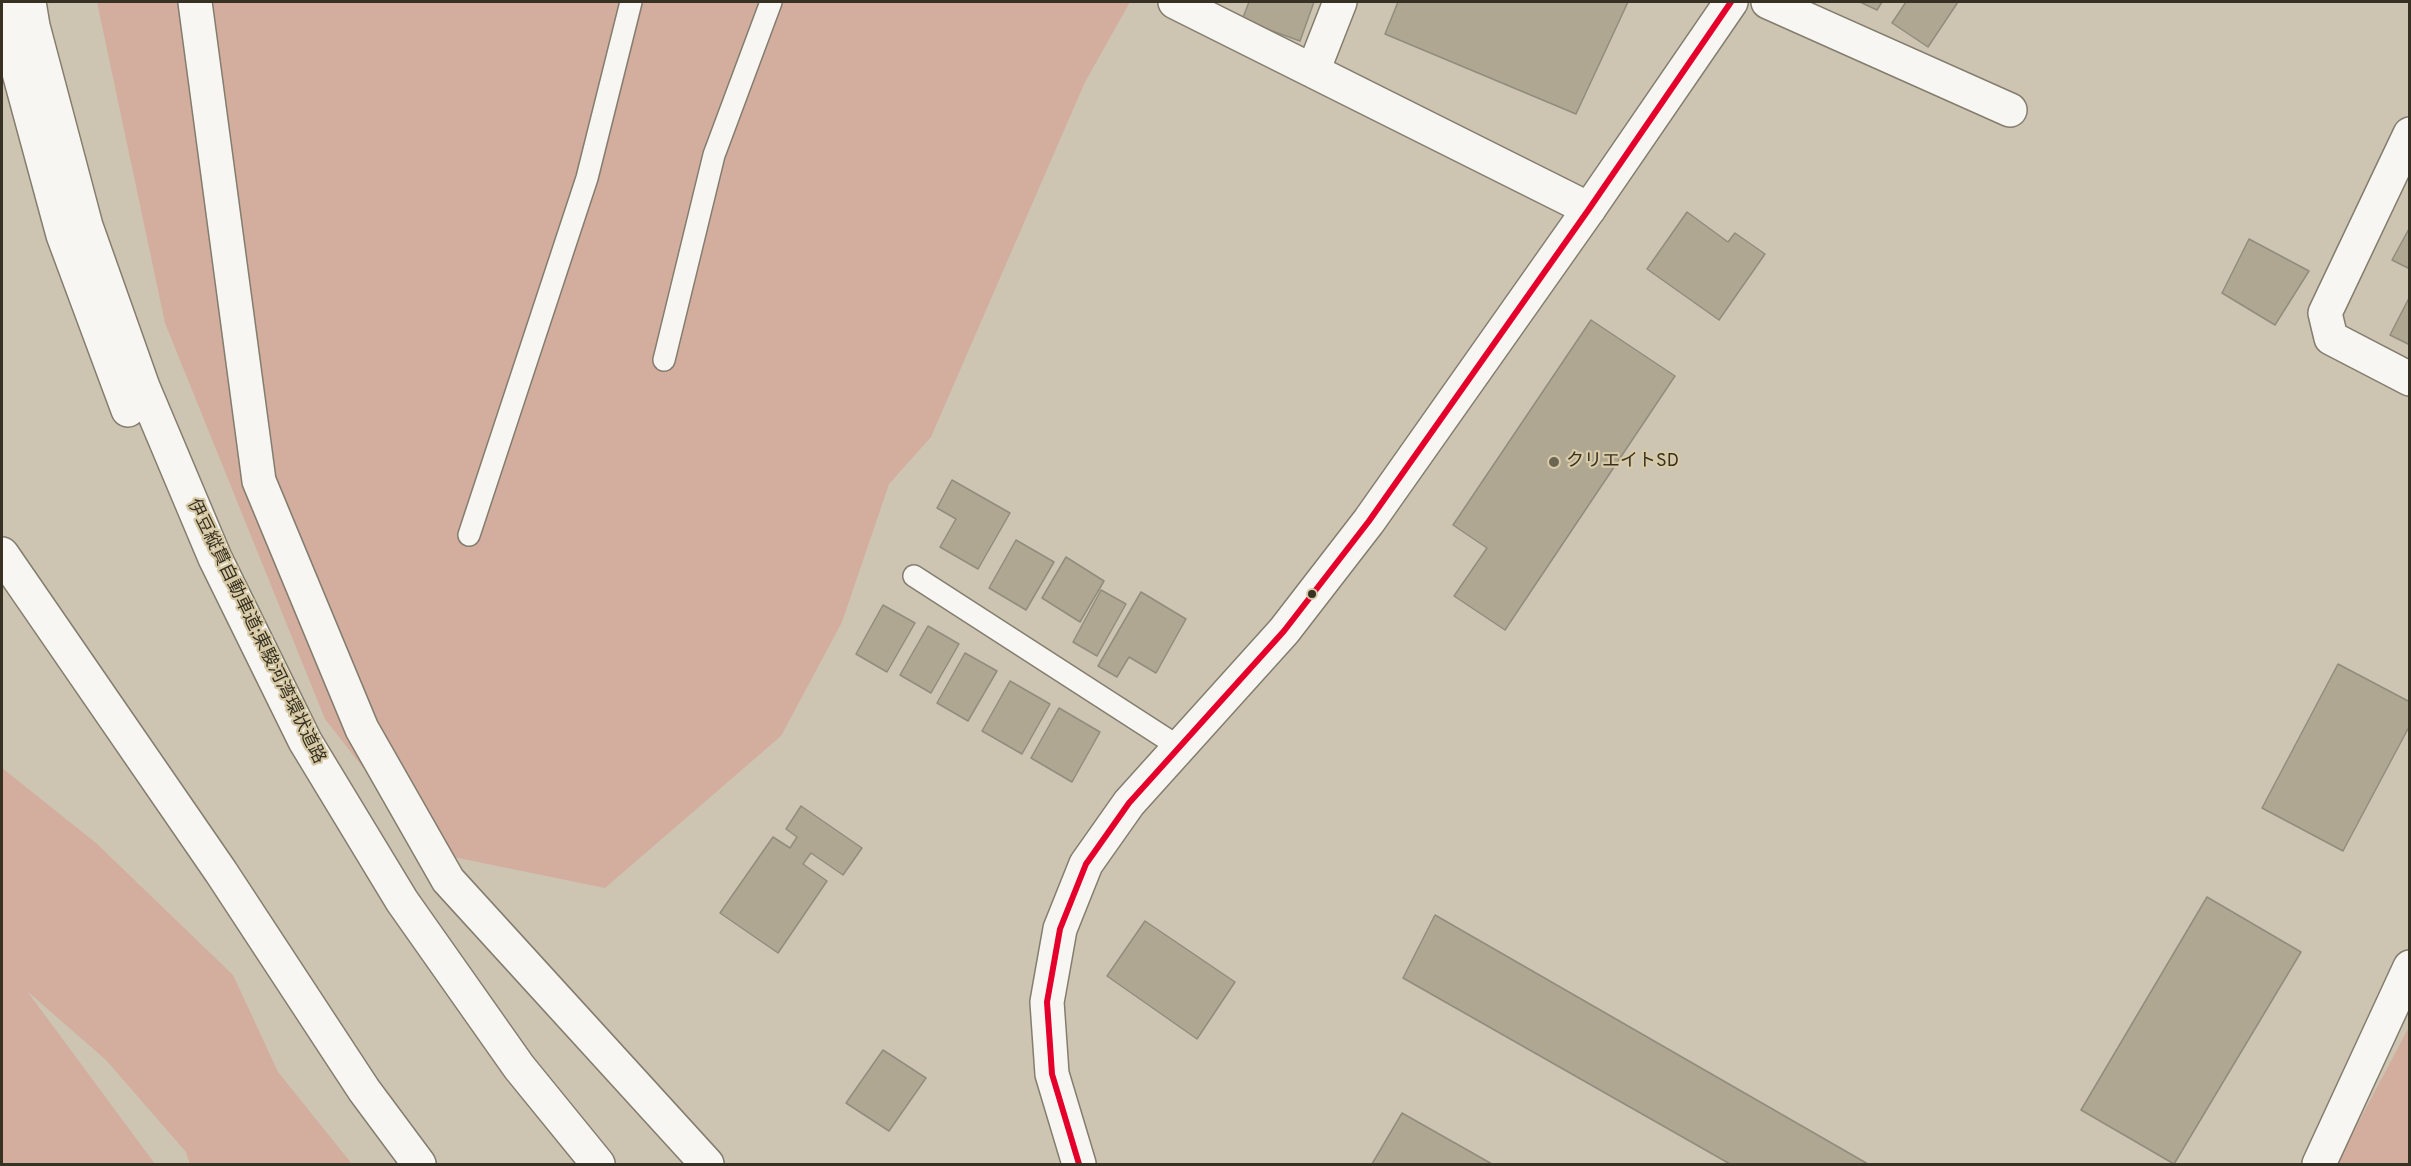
<!DOCTYPE html>
<html>
<head>
<meta charset="utf-8">
<style>
  body { margin:0 }
  #map { position:relative; width:2411px; height:1166px; overflow:hidden; background:#cdc5b1; font-family:Overpass,sans-serif }
  canvas { display:block }
  .frame { position:absolute; inset:0; border:3px solid #363122; pointer-events:none }
</style>
</head>
<body>
<div id="map">
<canvas width="2411" height="1166"></canvas>
<div class="frame"></div>
</div>
<script>
const context = document.querySelector('canvas').getContext('2d');
context.lineJoin = 'round';
function paint(path, color) { context.fillStyle = color; context.fill(path, 'evenodd'); }
function trace(path, color, width, dash) { context.strokeStyle = color; context.lineWidth = width; context.lineCap = dash ? 'butt' : 'round'; context.setLineDash(dash || []); context.stroke(path); }
function label(font, color, halo, rows, align = 'center') {
  context.font = font + ' Overpass,"Noto Sans JP",sans-serif'; context.lineWidth = 4.5; context.setLineDash([]); context.textBaseline = 'middle'; context.strokeStyle = halo; context.fillStyle = color; for (const [text, x, y, turn = 0] of rows) {
    context.save(); context.translate(x, y); context.rotate((+turn || 0) * Math.PI / 180); context.textAlign = isNaN(turn) ? turn : align; if (halo) context.strokeText(text, 0, 0); context.fillText(text, 0, 0); context.restore();
  }
}
paint(new Path2D(`
  M97,2H1130L1085,82L931,437L889,484L842,622L781,736L605,888L429,852L325,719L165,323Z
  M2,768L96,843L233,975L278,1072L352,1164H190L186,1152L106,1060L27,991L155,1164H2Z
  M2409,1027V1164H2338L2346,1146Z`), '#d3ad9e');
const building = new Path2D(`
  M1249,2H1314L1300,41L1242,20Z
  M1398,2H1628L1576,114L1385,34Z
  M1860,2H1882L1877,10Z
  M1906,2H1958L1928,47L1892,23Z
  M1687,212L1728,242L1735,233L1765,254L1719,320L1647,269Z
  M2410,227V269L2392,260Z
  M2249,239L2309,271L2275,325L2222,293Z
  M2409,298L2410,299V345L2390,335Z
  M1591,320L1675,376L1505,630L1454,596L1487,548L1453,525Z
  M952,480L1010,513L978,569L940,547L956,519L937,508Z
  M1016,540L1054,562L1026,610L989,588Z
  M1066,557L1104,581L1080,622L1042,598Z
  M1101,590L1126,604L1097,656L1073,642Z
  M1141,592L1186,619L1156,673L1129,657L1117,677L1098,666Z
  M883,605L915,623L887,672L856,654Z
  M928,626L959,644L931,693L900,675Z
  M965,653L997,671L968,721L937,703Z
  M2338,664L2410,702V725L2343,851L2262,808Z
  M1010,681L1050,704L1022,754L982,731Z
  M1059,708L1100,732L1072,782L1031,758Z
  M801,806L862,848L843,875L811,853L803,864L827,881L778,953L720,913L773,837L790,848L797,837L786,829Z
  M2207,897L2301,952L2174,1164L2081,1110Z
  M1435,915L1868,1164H1730L1403,978Z
  M1145,921L1235,982L1197,1039L1107,976Z
  M883,1050L926,1078L889,1131L846,1103Z
  M1402,1113L1492,1164H1372Z`);
paint(building, '#afa792');
trace(building, '#928c7d', 1.5);
const lane = new Path2D(`
  M664,360L714,155L771,2
  M469,535L587,178L631,2
  M914,576L1179,747`);
const street = new Path2D(`
  M195,2L259,481L362,729L448,880L707,1164
  M1175,2L1589,209
  M1768,2L2010,110
  M1313,71L1340,2
  M2410,134L2325,313L2331,338L2410,379
  M2,554L221,872L364,1090L419,1164
  M2319,1164L2410,967`);
const secondary = new Path2D(`
  M1079,1164L1052,1074L1047,1002L1060,929L1086,864L1129,803L1284,631L1369,521L1589,209L1731,2`);
const highway = new Path2D(`
  M2,2L9,36L63,235L128,410
  M29,2L33,26L86,226L143,387L215,558L305,741L402,901L519,1067L598,1164`);
trace(lane, '#837d6e', 24);
trace(street, '#837d6e', 36);
trace(secondary, '#837d6e', 36);
trace(highway, '#837d6e', 36);
trace(lane, '#f8f6f3', 21);
trace(street, '#f8f6f3', 33);
trace(secondary, '#f8f6f3', 33);
trace(highway, '#f8f6f3', 33);
trace(new Path2D(`
  M1079,1164L1052,1074L1047,1002L1060,929L1086,864L1129,803L1284,631L1369,521L1589,209L1731,2`), '#e4002b', 6);
for (const [x, y, r, color] of [
  [1554,462,6,"#6b6554"],
  [1312,594,5,"#363122"]
]) { const dot = new Path2D(); dot.arc(x, y, r, 0, 2 * Math.PI); context.fillStyle = color; context.fill(dot); trace(dot, '#d8caa6', 2); }
label('18px', '#363122', '#d8caa6', [
  ["クリエイトSD",1566,462]
], 'left');
label('18px', '#363122', '#d8caa6', [
  ["伊豆縦貫自動車道;東駿河湾環状道路",255,632,64]
]);
</script>
</body>
</html>
